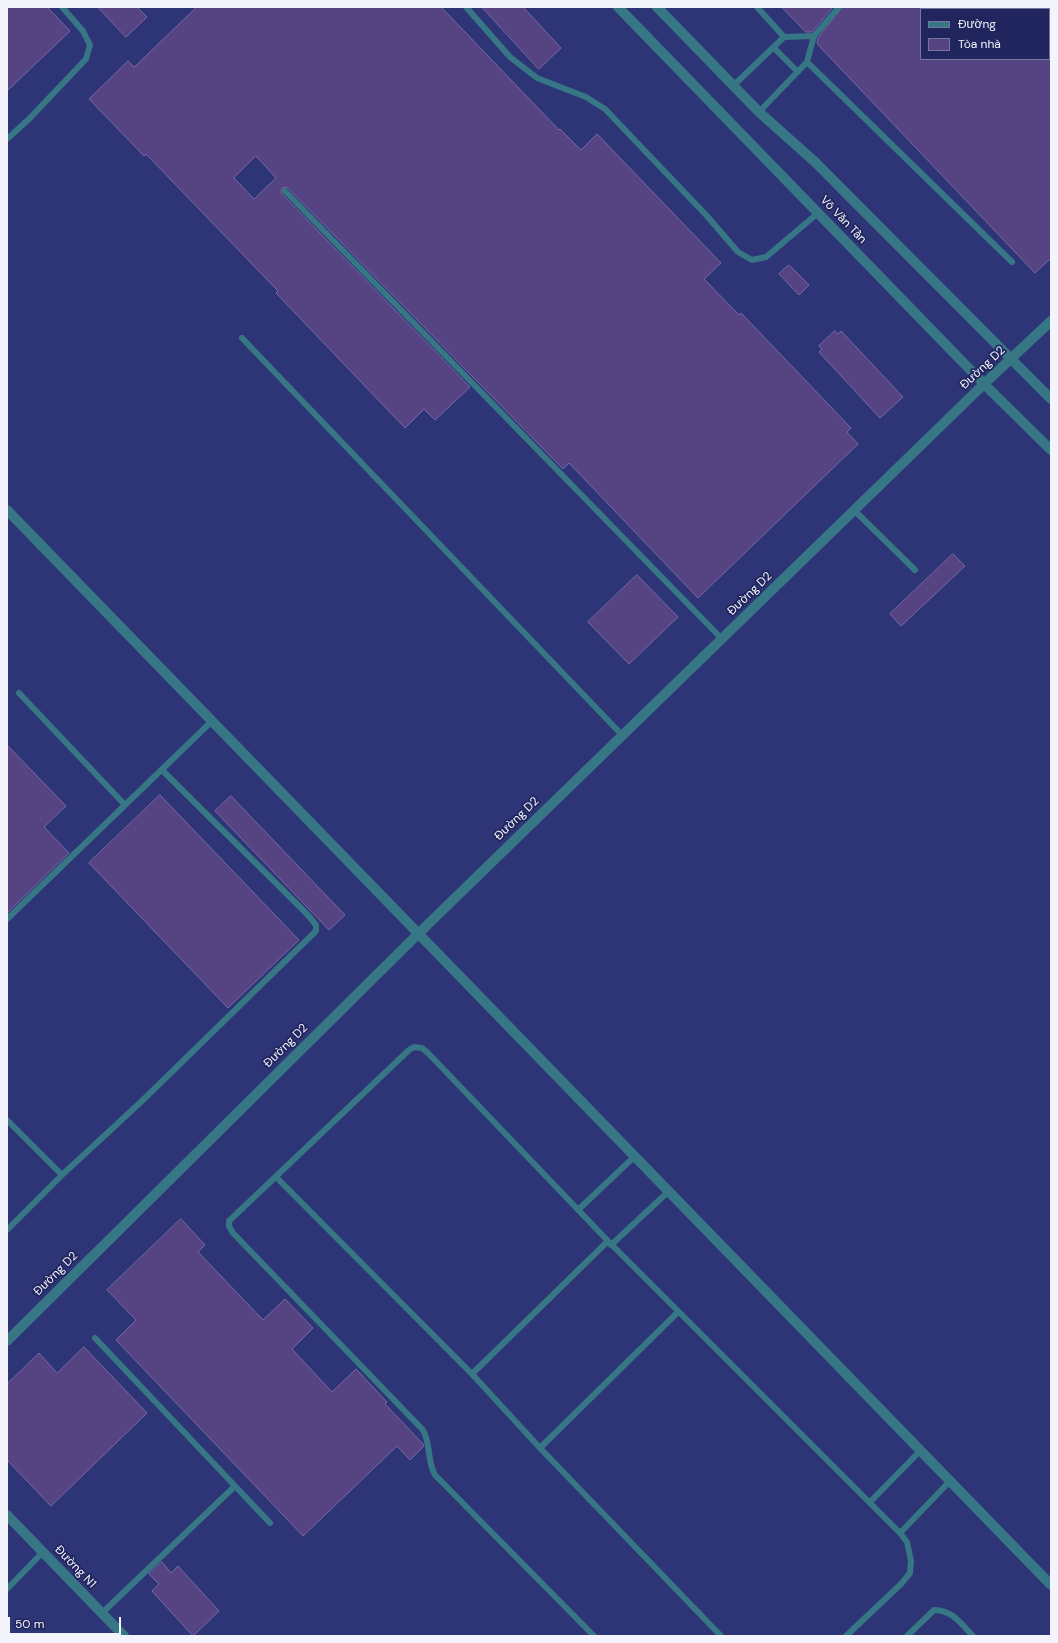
<!DOCTYPE html>
<html>
<head>
<meta charset="utf-8">
<style>
  body { margin:0 }
  #map { position:relative; width:1058px; height:1643px; overflow:hidden; background:#2a3069; font-family:"DM Sans",sans-serif }
  canvas { display:block }
  .frame { position:absolute; inset:0; border:8px solid #f3f4fc; pointer-events:none }
  .legend { position:absolute; left:920px; top:8px; width:130px; height:52px; box-sizing:border-box; background:#20255d; border:1px solid #74789d; margin:0; padding:5px 7px; list-style:none; font-size:12px; color:#f3f4fc }
  .legend li { display:flex; align-items:center; gap:8px; height:20px }
  .legend b { width:20px; border:1px solid #74789d }
  .scale { position:absolute; left:8px; top:1617px; width:113px; height:18px; box-sizing:border-box; border:2px solid #f3f4fc; border-top:0; padding-left:5px; font-size:12px; line-height:14px; white-space:nowrap; color:#f3f4fc; -webkit-text-stroke:3px #20255d; paint-order:stroke }
</style>
</head>
<body>
<div id="map">
<canvas width="1058" height="1643"></canvas>
<div class="frame"></div>
<ul class="legend">
<li><b style="height:5px;background:#377685"></b>Đường</li>
<li><b style="height:11px;background:#564482"></b>Tòa nhà</li>
</ul>
<div class="scale">50 m</div>
</div>
<script>
const context = document.querySelector('canvas').getContext('2d');
context.lineJoin = 'round';
function paint(path, color) { context.fillStyle = color; context.fill(path, 'evenodd'); }
function trace(path, color, width, dash) { context.strokeStyle = color; context.lineWidth = width; context.lineCap = dash ? 'butt' : 'round'; context.setLineDash(dash || []); context.stroke(path); }
function label(font, color, halo, rows, align = 'center') {
  context.font = font + ' "DM Sans",sans-serif'; context.lineWidth = 3.5; context.setLineDash([]); context.textBaseline = 'middle'; context.strokeStyle = halo; context.fillStyle = color; for (const [text, x, y, turn = 0] of rows) {
    context.save(); context.translate(x, y); context.rotate((+turn || 0) * Math.PI / 180); context.textAlign = isNaN(turn) ? turn : align; if (halo) context.strokeText(text, 0, 0); context.fillText(text, 0, 0); context.restore();
  }
}
paint(new Path2D(`
  M7,7H1051V1636H7ZM921,9H1049V59H921Z`), '#2e3576');
const building = new Path2D(`
  M7,7H47L70,31L7,91Z
  M98,7H137L147,17L126,37Z
  M197,7H441L559,130L560,129L581,150L597,134L721,263L704,279L739,315L741,313L851,428L847,432L858,444L698,598L569,463L563,469L288,188L284,187L281,190L282,194L470,387L435,420L424,409L405,428L276,293L278,291L146,154L144,156L89,99L128,61L134,67ZM256,156L276,178L254,199L234,178Z
  M482,7H523L561,48L539,69Z
  M782,7H833L812,32H806Z
  M843,7H921V59H1051V258L1035,273L820,47L817,43L818,38Z
  M789,265L809,285L799,295L779,274Z
  M835,331L838,334L841,331L903,397L880,418L819,352L822,349L819,346Z
  M953,554L965,566L901,626L890,614Z
  M637,575L678,617L629,664L588,622Z
  M7,745L66,806L44,827L69,853L7,913Z
  M160,795L299,940L228,1008L89,863Z
  M231,796L345,915L329,930L215,811Z
  M181,1219L205,1245L198,1252L263,1320L285,1299L313,1328L292,1349L332,1392L356,1369L387,1402L385,1404L423,1444L424,1446L410,1460L397,1446L303,1536L116,1340L136,1320L107,1290Z
  M84,1347L147,1413L51,1506L7,1460V1384L39,1353L57,1373Z
  M162,1562L171,1573L178,1566L219,1611L193,1636L152,1591L159,1584L149,1574Z`);
paint(building, '#564482');
trace(building, '#7867a7', 1);
trace(new Path2D(`
  M466,7L510,57L537,78L586,97L605,109L707,216L738,252L752,260L766,257L818,213
  M757,7L784,37
  M774,48L798,72
  M807,62L1012,262
  M733,86L784,37L814,36
  M759,112L807,62L814,36L839,7
  M7,139L29,119L86,59L90,45L83,31L62,7
  M285,191L722,639
  M242,338L622,735
  M854,510L915,570
  M19,693L125,805
  M7,919L212,721
  M7,1120L62,1175
  M276,1177L472,1374L540,1448L721,1636
  M578,1210L635,1156
  M7,1230L62,1175L143,1100L316,931V925L307,914L162,770
  M611,1245L669,1191
  M95,1338L270,1523
  M472,1374L608,1241L900,1533
  M540,1448L678,1312
  M870,1502L921,1450
  M7,1589L43,1552
  M102,1613L235,1486
  M594,1636L435,1475C427,1461 431,1444 423,1430L233,1233L229,1226V1221L409,1050L414,1047L422,1048L428,1053L608,1241
  M846,1636L901,1584L910,1573L911,1561L907,1542L900,1533L950,1481
  M907,1636L934,1610C954,1611 960,1623 973,1636`), '#377685', 6);
trace(new Path2D(`
  M7,510L1051,1585
  M7,1341L419,933L984,384L1051,321
  M7,1515L124,1636`), '#377685', 10);
trace(new Path2D(`
  M618,7L984,384L1051,450
  M657,7L759,112L815,162L1051,399`), '#377685', 10);
label('12px', '#f3f4fc', '#20255d', [
  ["Võ Văn Tần",843,220,46],
  ["Đường D2",983,368,-43],
  ["Đường D2",750,594,-44],
  ["Đường D2",517,819,-44],
  ["Đường D2",286,1046,-45],
  ["Đường D2",56,1274,-45],
  ["Đường N1",75,1567,46]
]);
</script>
</body>
</html>
